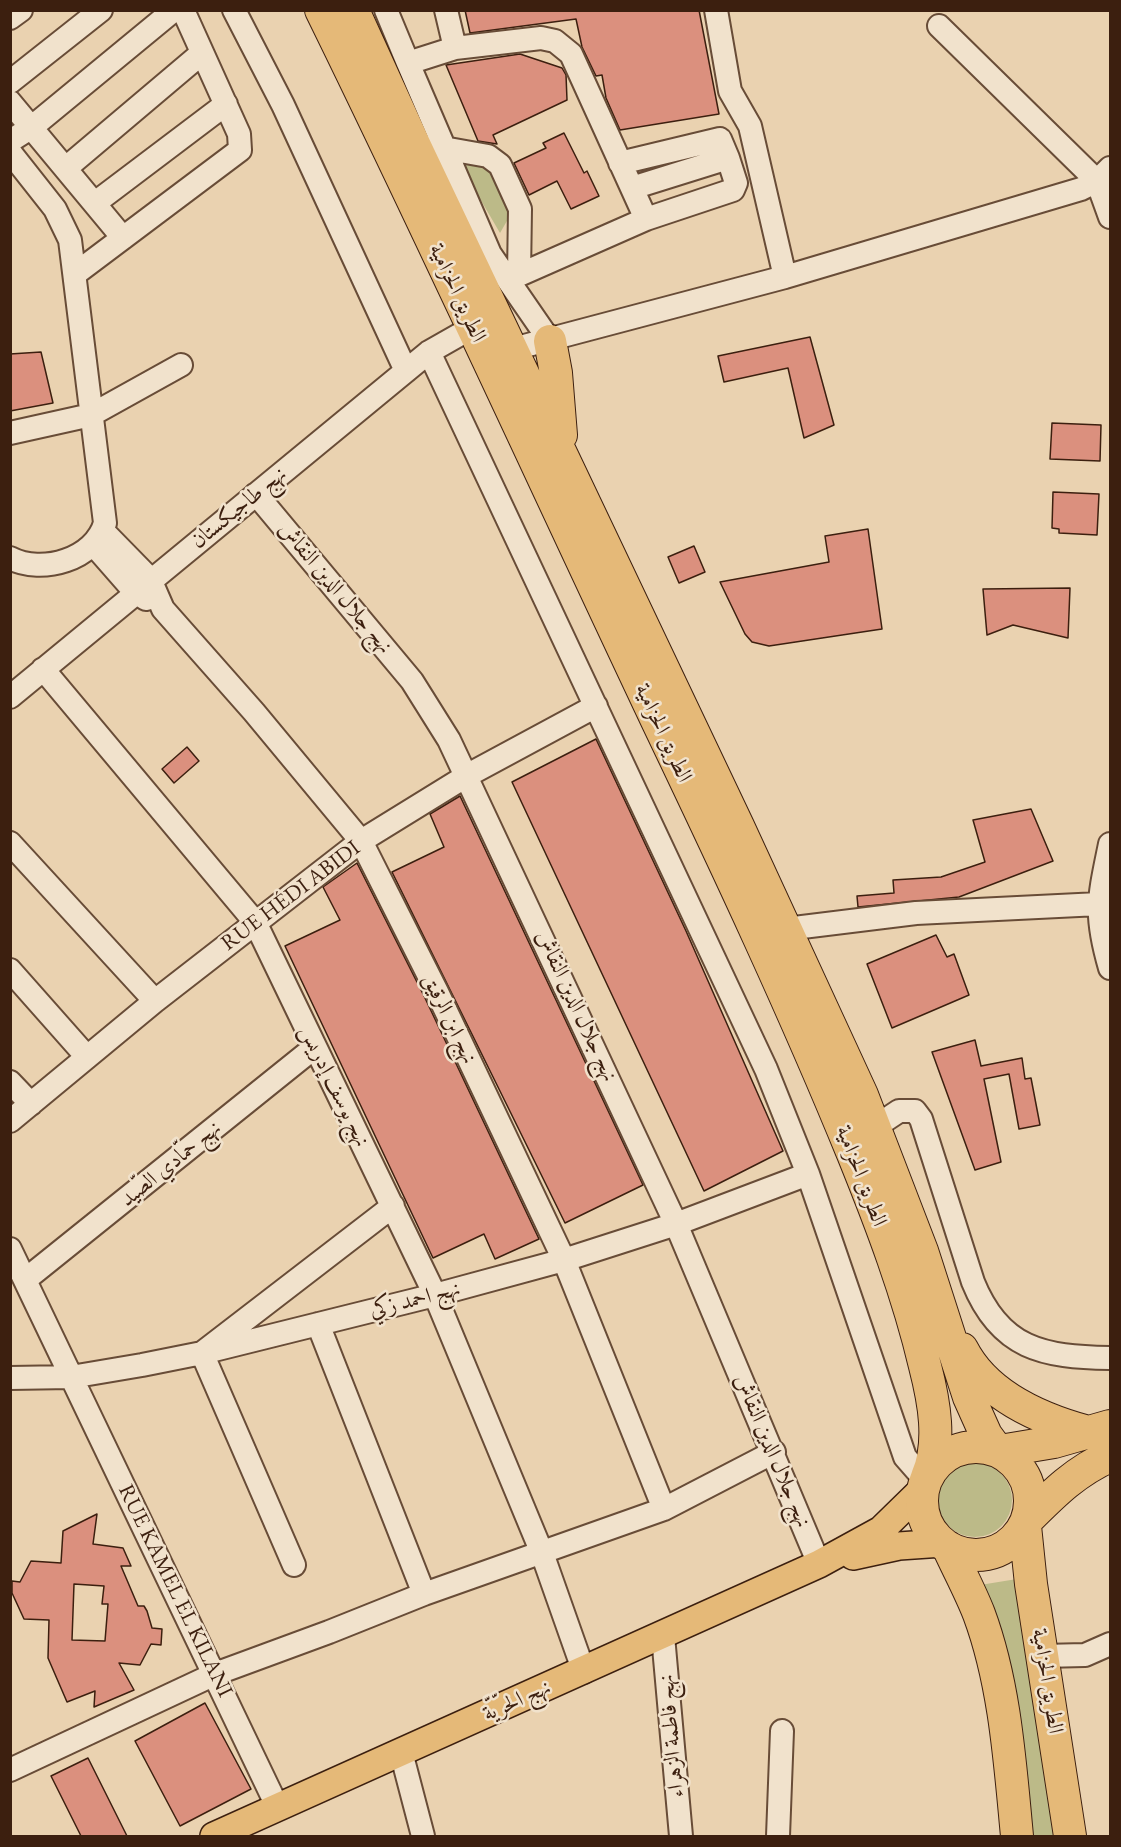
<!DOCTYPE html>
<html>
<head>
<meta charset="utf-8">
<style>
  body { margin:0 }
  #map { position:relative; width:1121px; height:1847px; overflow:hidden; background:#ead2b0; font-family:"EB Garamond",serif }
  canvas { display:block }
  .frame { position:absolute; inset:0; border:12px solid #3c1f0f; pointer-events:none }
</style>
</head>
<body>
<div id="map">
<canvas width="1121" height="1847"></canvas>
<div class="frame"></div>
</div>
<script>
const context = document.querySelector('canvas').getContext('2d');
context.lineJoin = 'round';
function paint(path, color) { context.fillStyle = color; context.fill(path, 'evenodd'); }
function trace(path, color, width, dash) { context.strokeStyle = color; context.lineWidth = width; context.lineCap = dash ? 'butt' : 'round'; context.setLineDash(dash || []); context.stroke(path); }
function label(font, color, halo, rows, align = 'center') {
  context.font = font + ' "EB Garamond",Amiri,serif'; context.lineWidth = 5; context.setLineDash([]); context.textBaseline = 'middle'; context.strokeStyle = halo; context.fillStyle = color; for (const [text, x, y, turn = 0] of rows) {
    context.save(); context.translate(x, y); context.rotate((+turn || 0) * Math.PI / 180); context.textAlign = isNaN(turn) ? turn : align; if (halo) context.strokeText(text, 0, 0); context.fillText(text, 0, 0); context.restore();
  }
}
paint(new Path2D(`
  M455,156L488,158L515,207L500,233Z
  M938 1500a37 37 0 1 1 74 0a37 37 0 1 1-74 0Z
  M1023,1578L1060,1836H1031L980,1585Z`), '#bcba88');
const building = new Path2D(`
  M465,10H699L719,114L620,130L606,98L602,75L596,76L582,47L576,19L470,33Z
  M520,54L562,68L566,75L567,100L493,135L497,144L478,141L446,65Z
  M564,133L584,173L587,171L599,196L571,209L557,181L529,195L514,163L546,148L543,143Z
  M810,337L834,425L804,438L788,368L724,382L718,356Z
  M41,352L53,403L10,411V354Z
  M1052,423L1101,425L1100,461L1050,459Z
  M1053,492L1099,494L1097,535L1059,533V529L1052,528Z
  M868,529L882,629L769,646L752,642L745,634L720,582L829,562L825,536Z
  M694,546L705,572L679,583L668,557Z
  M1070,588L1068,638L1013,625L987,635L983,589Z
  M596,739L686,931L783,1151L704,1191L512,782Z
  M187,747L199,761L174,783L162,769Z
  M460,796L643,1185L565,1223L392,872L444,847L430,814Z
  M1031,809L1053,861L959,897L858,907L857,896L894,893L893,880L941,877L985,862L973,820Z
  M357,863L425,998L539,1239L495,1259L484,1234L433,1258L285,946L340,920L323,887Z
  M936,935L947,957L954,954L969,995L892,1028L867,964Z
  M975,1040L981,1066L1022,1058L1025,1079L1031,1078L1040,1125L1019,1129L1009,1074L984,1079L1001,1162L975,1170L932,1052Z
  M97,1514L93,1544L123,1548L131,1566H121L138,1606H144L147,1611L152,1628L162,1629L161,1645L151,1644L140,1665L119,1663L134,1690L94,1707L95,1691L67,1702L48,1658L49,1620L24,1619L12,1593V1581L20,1582L31,1561L61,1563L63,1531ZM74,1584L104,1586L102,1604H108L105,1641L72,1640Z
  M205,1703L251,1789L180,1826L135,1741Z
  M88,1758L127,1836H81L51,1776Z`);
paint(building, '#db907e');
trace(building, '#3c1f0f', 1.5);
const minor = new Path2D(`
  M234,10L283,105L406,371
  M386,10L408,63
  M446,10L455,48
  M716,10L730,91L750,126L785,277
  M10,18L21,10
  M939,26L1097,181L1110,217
  M10,82L101,10
  M10,102L123,238
  M10,141L32,127L174,10
  M432,146L488,156L500,165L520,209L519,275L509,280
  M10,152L55,209L70,240L105,523C95,559 42,575 10,558
  M620,163L720,139L728,158
  M66,168L202,53
  M632,188L728,158L736,183L733,190L646,219
  M95,203L226,104
  M75,274L240,150L239,134L183,10
  M519,275L646,219L571,54L555,41L541,38L455,48L408,63L490,254L550,341
  M513,349L785,277L1081,189L1097,181L1110,168
  M429,352L766,1069L808,1174L905,1457L926,1481
  M10,433L91,415L181,365
  M256,494L412,681L449,740L676,1224L819,1564
  M103,531L150,579L163,609L254,712L361,841L437,992L564,1260L664,1509
  M93,544L135,592L146,599
  M43,669L255,922L435,1295L542,1553L584,1672
  M10,697L429,352L473,327
  M10,843L155,1001
  M1110,844C1099,898 1094,913 1110,968
  M786,929L916,913L1099,904
  M10,970L87,1057
  M10,1082L31,1104
  M10,1121L155,1001L361,841L468,775L596,706
  M875,1127L899,1111H915L921,1119L973,1282C1000,1349 1043,1357 1110,1358
  M10,1249L277,1806
  M25,1280L315,1047
  M318,1324L424,1594
  M10,1378L71,1377L142,1365L202,1353L435,1295L564,1260L676,1224L808,1174
  M294,1565L202,1353L393,1206
  M663,1636L681,1836
  M1042,1656L1085,1655L1110,1644
  M401,1752L423,1836
  M10,1770L215,1674L329,1632L424,1594L664,1509L774,1452
  M778,1836L782,1731`);
const major = new Path2D(`
  M853,1556L899,1546L943,1543
  M214,1836L819,1564L881,1530L923,1489`);
const highway = new Path2D(`
  M321,10C438,248 548,490 661,729C728,869 794,1010 853,1154C881,1223 908,1294 925,1366C934,1401 942,1443 927,1477
  M353,10L413,142L738,826L862,1095L922,1251L969,1397L986,1435L997,1450
  M550,341L556,373L561,435
  M962,1349C986,1396 1040,1419 1088,1432
  M922 1501a54 54 0 1 1 108 0a54 54 0 1 1-108 0Z
  M1000,1451L1054,1442L1110,1426
  M1028,1519C1054,1493 1076,1471 1110,1456
  M1025,1526L1031,1584L1070,1836
  M948,1547C958,1569 970,1591 979,1614C1005,1684 1010,1763 1017,1836`);
trace(minor, '#684c37', 26);
trace(major, '#3c1f0f', 30);
trace(highway, '#3c1f0f', 34);
trace(minor, '#f1e2cc', 22);
trace(major, '#e5b978', 27);
trace(highway, '#e5b978', 32);
label('22px', '#3c1f0f', '#f1e2cc', [
  ["الطريق الحزامية",457,293,65],
  ["نهج طاجيكستان",239,508,-39],
  ["نهج جلال الدين النقاش",335,588,50],
  ["الطريق الحزامية",663,733,65],
  ["RUE HÉDI ABIDI",291,896,-37],
  ["نهج جلال الدين النقاش",576,1006,65],
  ["نهج ابن الرقيق",449,1019,64],
  ["نهج يوسف إدريس",334,1086,64],
  ["نهج حمّادي الصّيد",171,1164,-39],
  ["الطريق الحزامية",861,1176,69],
  ["نهج احمد زكي",415,1300,-14],
  ["نهج جلال الدين النقاش",772,1451,67],
  ["RUE KAMEL EL KILANI",175,1591,64],
  ["الطريق الحزامية",1047,1681,81],
  ["نهج الحرّيّة",517,1701,-24],
  ["نهج فاطمة الزهراء",672,1736,-95]
]);
</script>
</body>
</html>
